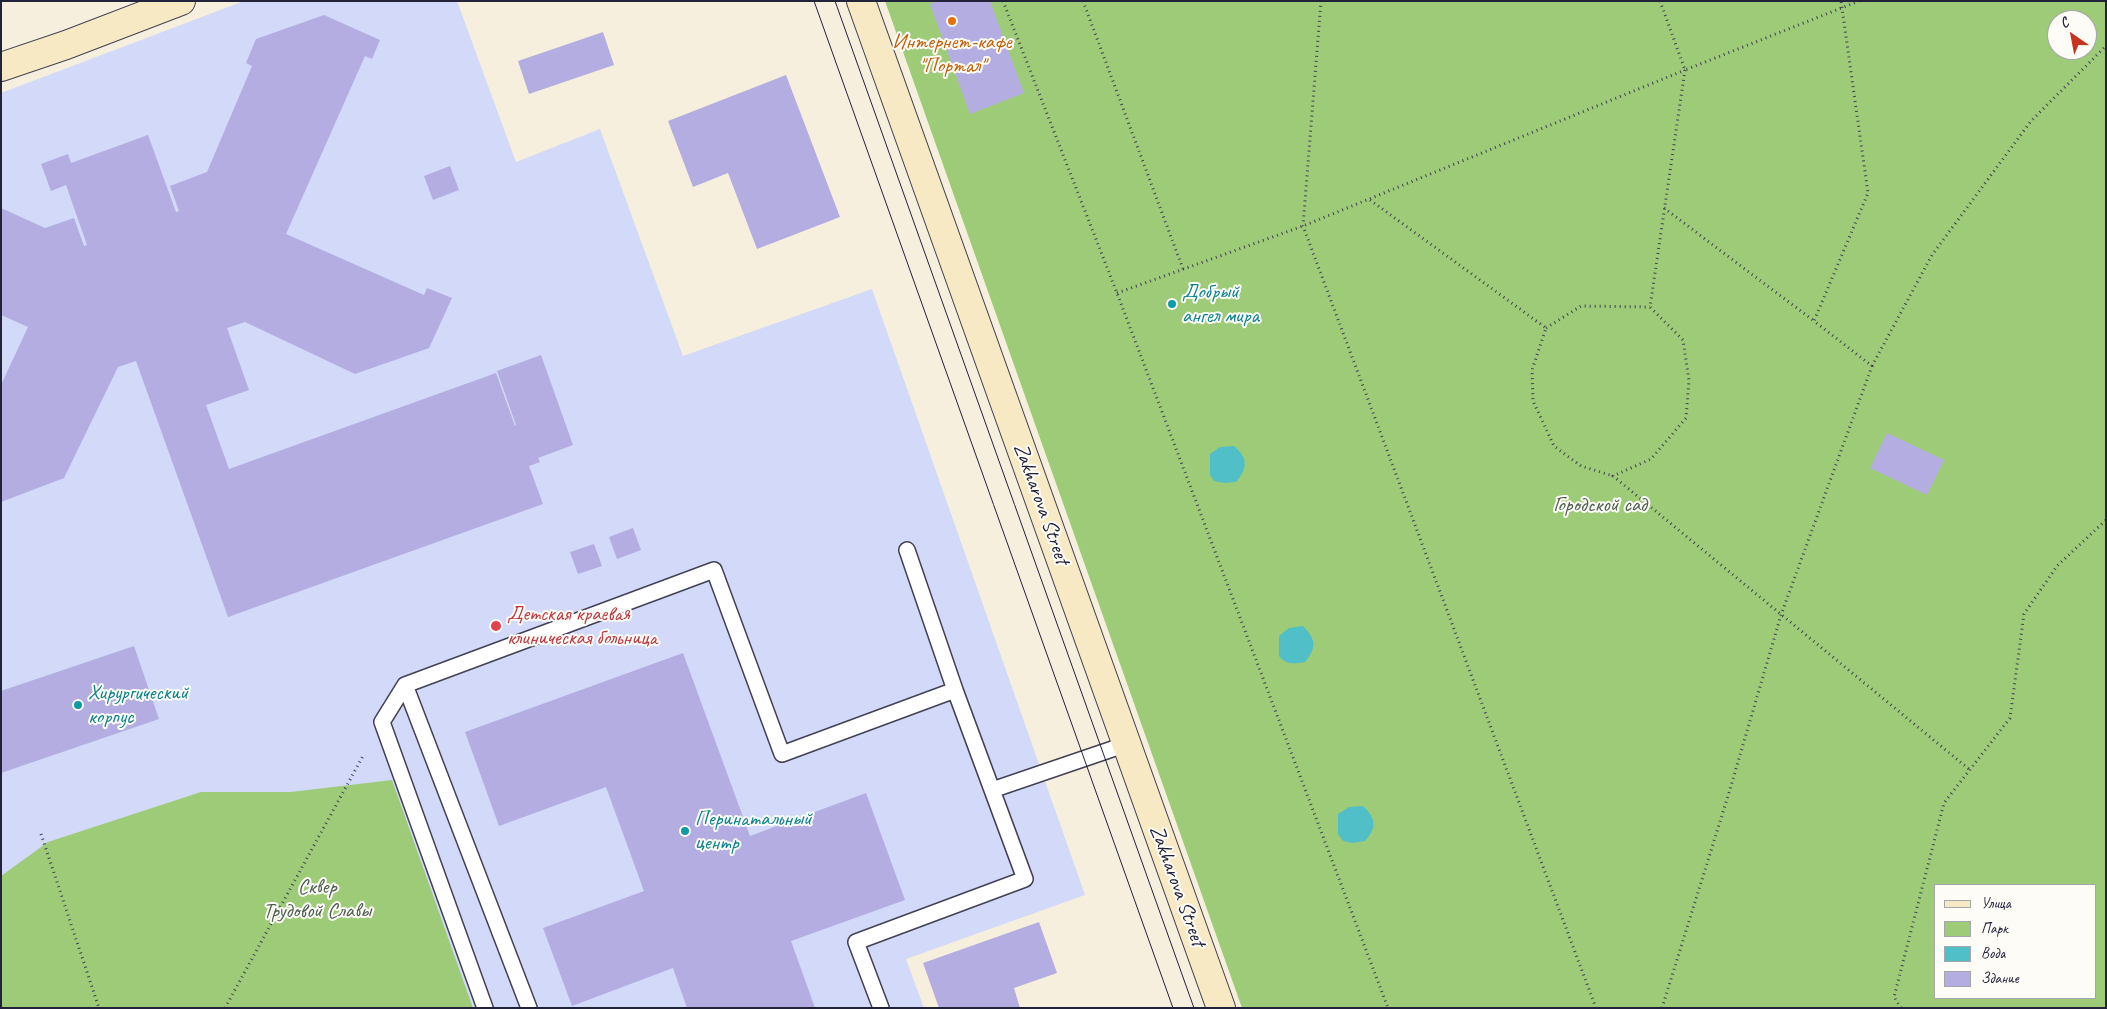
<!DOCTYPE html>
<html>
<head>
<meta charset="utf-8">
<style>
  body { margin:0 }
  #map { position:relative; width:2107px; height:1009px; overflow:hidden; background:#f7efde; font-family:Caveat,sans-serif }
  canvas { display:block }
  .frame { position:absolute; inset:0; border:2px solid #22223b; pointer-events:none }
  .legend { position:absolute; left:1934px; top:884px; width:162px; height:115px; box-sizing:border-box; background:#fdfcf7; border:1px solid #a5a5ac; margin:0; padding:6px 9px; list-style:none; font-size:15px; color:#22223b }
  .legend li { display:flex; align-items:center; gap:10px; height:25px }
  .legend b { width:25px; border:1px solid #a5a5ac }
  .north { position:absolute; left:2047px; top:10px; width:50px; height:50px; box-sizing:border-box; background:#fdfcf7; border:1px solid #a5a5ac; border-radius:50%; rotate:327deg; font-size:14px; font-weight:700; line-height:20px; text-align:center; color:#22223b }
  .north::after { content:''; display:block; margin:auto; width:18px; height:22px; background:#c8321e; clip-path:polygon(50% 0,100% 100%,50% 72%,0 100%) }
</style>
</head>
<body>
<div id="map">
<canvas width="2107" height="1009"></canvas>
<div class="frame"></div>
<ul class="legend">
<li><b style="height:6px;background:#f6e9c3"></b>Улица</li>
<li><b style="height:14px;background:#9ecb78"></b>Парк</li>
<li><b style="height:14px;background:#51bfc7"></b>Вода</li>
<li><b style="height:14px;background:#b4ade1"></b>Здание</li>
</ul>
<div class="north">С</div>
</div>
<script>
const context = document.querySelector('canvas').getContext('2d');
context.lineJoin = 'round';
function paint(path, color) { context.fillStyle = color; context.fill(path, 'evenodd'); }
function trace(path, color, width, dash) { context.strokeStyle = color; context.lineWidth = width; context.lineCap = dash ? 'butt' : 'round'; context.setLineDash(dash || []); context.stroke(path); }
function label(font, color, halo, rows, align = 'center') {
  context.font = font + ' Caveat,sans-serif'; context.lineWidth = 4; context.setLineDash([]); context.textBaseline = 'middle'; context.strokeStyle = halo; context.fillStyle = color; for (const [text, x, y, turn = 0] of rows) {
    context.save(); context.translate(x, y); context.rotate((+turn || 0) * Math.PI / 180); context.textAlign = isNaN(turn) ? turn : align; if (halo) context.strokeText(text, 0, 0); context.fillText(text, 0, 0); context.restore();
  }
}
paint(new Path2D(`
  M244,1H457L516,162L600,129L683,356L872,289L1085,895L906,959L924,1008H1V93Z`), '#d2d9f9');
paint(new Path2D(`
  M885,1H2106V1008H1242ZM2057,20H2087V50H2057ZM1936,885H2096V998H1936Z
  M392,780L473,1008H1V876L48,842L201,792H291Z`), '#9ecb78');
paint(new Path2D(`
  M1234,446C1248,458 1248,468 1236,482L1224,483L1214,481L1210,475V454L1220,447Z
  M1303,626C1316,639 1317,648 1305,662C1294,664 1286,665 1279,656V636L1289,628Z
  M1363,806C1376,818 1377,828 1365,841L1352,843L1343,841L1338,834V814L1349,807Z`), '#51bfc7');
paint(new Path2D(`
  M938,1H990L1024,93L970,114L930,4Z
  M324,15L380,40L372,59L365,56L286,234L424,295L427,288L452,298L429,348L355,374L245,322L227,328L249,390L206,405L229,469L496,373L515,426L516,425L497,371L541,355L573,445L538,458L540,462L529,466L543,504L228,617L136,361L118,367L64,478L1,502V385L28,327L1,315V208L45,228L74,218L84,246L87,245L66,185L51,191L41,164L68,154L71,163L148,135L176,212L179,211L170,186L207,172L252,66L246,63L256,39Z
  M603,32L614,65L529,94L518,61Z
  M786,75L840,217L757,249L728,173L693,187L668,121Z
  M450,166L459,190L433,200L424,176Z
  M1887,433L1944,460L1927,495L1870,468Z
  M633,528L641,550L617,559L609,537Z
  M594,544L602,566L578,574L570,552Z
  M134,646L159,719L1,773V691Z
  M683,653L750,836L866,793L905,900L791,941L815,1008H687L673,968L572,1006L543,928L644,891L606,787L499,826L465,732Z
  M1039,922L1057,973L1014,988L1020,1008H939L923,963Z`), '#b4ade1');
const lane = new Path2D(`
  M907,550L955,690
  M405,685L529,1008
  M992,790L1127,744
  M485,1008L382,722L405,685L714,570L782,754L955,690L1025,879L856,942L881,1008`);
const secondary = new Path2D(`
  M861,1L1221,1008
  M1,67L66,45L181,1`);
trace(lane, '#424153', 18);
trace(secondary, '#424153', 30);
trace(new Path2D(`
  M1003,1L1117,293L1388,1008
  M1083,1L1183,269
  M1321,1L1303,226L1596,1008
  M1660,1L1685,70L1859,1
  M1685,70L1650,307L1683,340L1689,380L1686,418L1651,459L1613,476L1970,770
  M1370,200L1546,328L1532,370L1533,401L1554,446L1581,466L1613,476
  M1664,208L1814,321
  M1117,293L1303,226L1685,70
  M1546,328L1581,306L1650,307
  M1872,366L1932,255L2031,121L2106,46
  M41,834L99,1008
  M225,1008L364,754
  M1662,1008L1728,796L1781,615L1872,366L1814,321L1868,193L1841,1
  M1901,1008L1894,997L1944,803L2010,718L2024,614L2057,566L2106,520`), '#424153', 3, [1, 4]);
trace(lane, '#fff', 15);
trace(secondary, '#f6e9c3', 28);
trace(new Path2D(`
  M814,1L1173,1008
  M835,1L1194,1008`), '#22223b', 1);
for (const [x, y, r, color] of [
  [952,21,5,"#e8710a"],
  [1172,304,5,"#0f9aa8"],
  [496,626,6,"#e0444e"],
  [78,705,5,"#0f9aa8"],
  [685,831,5,"#0f9aa8"]
]) { const dot = new Path2D(); dot.arc(x, y, r, 0, 2 * Math.PI); context.fillStyle = color; context.fill(dot); trace(dot, '#fdfcf7', 2); }
label('21px', '#c56008', '#fdfcf7', [
  ["Интернет-кафе",952,42],
  ["\"Портал\"",952,66]
]);
label('21px', '#0d838f', '#fdfcf7', [
  ["Добрый",1182,292],
  ["ангел мира",1182,316],
  ["Хирургический",88,693],
  ["корпус",88,717],
  ["Перинатальный",695,819],
  ["центр",695,843]
], 'left');
label('21px', '#22223b', '#fdfcf7', [
  ["Zakharova Street",1041,504,70],
  ["Zakharova Street",1177,886,70]
]);
label('21px', '#4d5d50', '#fdfcf7', [
  ["Городской сад",1600,505],
  ["Сквер",317,887],
  ["Трудовой Славы",317,911]
]);
label('21px', '#be3a42', '#fdfcf7', [
  ["Детская краевая",507,614],
  ["клиническая больница",507,638]
], 'left');
</script>
</body>
</html>
